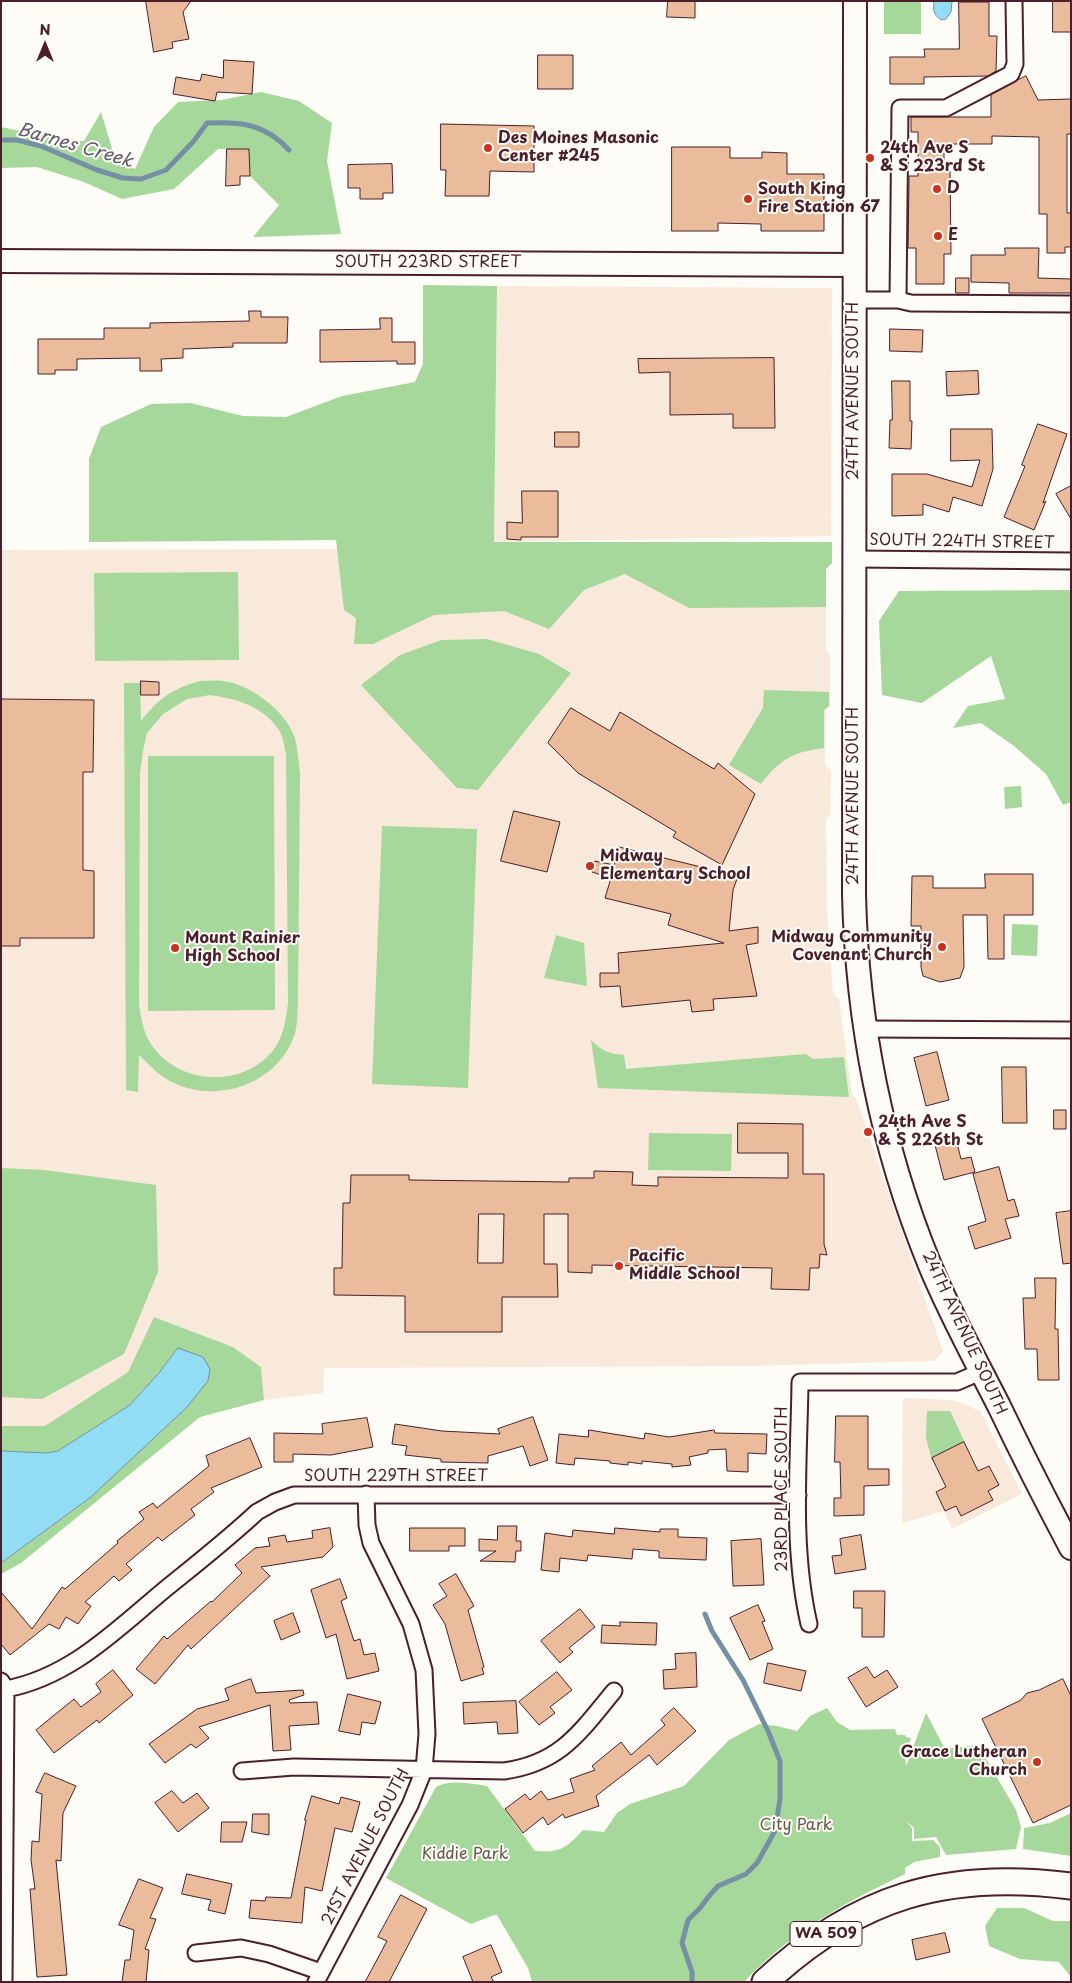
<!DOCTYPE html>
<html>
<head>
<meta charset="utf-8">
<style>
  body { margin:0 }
  #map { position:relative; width:1072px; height:1983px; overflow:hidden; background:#fdfcf7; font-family:"Playpen Sans",sans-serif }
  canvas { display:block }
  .frame { position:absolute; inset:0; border:2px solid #4a1f2b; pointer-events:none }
  .north { position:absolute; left:20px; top:20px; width:50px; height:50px; -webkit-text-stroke:4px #fdfcf7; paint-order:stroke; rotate:0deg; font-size:14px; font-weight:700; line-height:20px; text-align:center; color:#4a1f2b }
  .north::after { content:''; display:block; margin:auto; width:18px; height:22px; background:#4a1f2b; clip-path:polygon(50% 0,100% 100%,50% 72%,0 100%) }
</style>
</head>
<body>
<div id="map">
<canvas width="1072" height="1983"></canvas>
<div class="frame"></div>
<div class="north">N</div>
</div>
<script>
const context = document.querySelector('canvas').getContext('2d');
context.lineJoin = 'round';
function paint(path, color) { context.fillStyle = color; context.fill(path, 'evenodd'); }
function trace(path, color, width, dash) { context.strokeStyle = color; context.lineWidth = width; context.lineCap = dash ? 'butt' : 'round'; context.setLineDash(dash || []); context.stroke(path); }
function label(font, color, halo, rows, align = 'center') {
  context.font = font + ' "Playpen Sans",sans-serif'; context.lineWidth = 4; context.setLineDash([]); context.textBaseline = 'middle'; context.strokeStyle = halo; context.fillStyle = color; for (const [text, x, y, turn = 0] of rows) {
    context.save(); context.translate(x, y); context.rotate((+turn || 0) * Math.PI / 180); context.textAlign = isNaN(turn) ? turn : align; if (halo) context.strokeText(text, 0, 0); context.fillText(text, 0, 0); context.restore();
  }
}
paint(new Path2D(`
  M497,286L832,288L831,536L494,542Z
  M832,542V563L826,569V650L830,655V707L826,710L825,765L831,771L830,815L826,819L827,912L833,995L839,999L852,1094L856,1098L943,1352L934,1361L749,1366L324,1368L323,1393L264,1400L261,1367L233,1347L154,1317L128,1372L45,1427L1,1426V550L329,549Z
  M903,1398L953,1400L980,1411L1022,1494L952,1529L944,1511L902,1523Z`), '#f8e9db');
paint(new Path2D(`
  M884,1H921V34H884Z
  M261,92L299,101L332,123L327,161L341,234L253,237L279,205L250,176L249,149H218L174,189L122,199L84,182L37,167L1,168V127L64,140L84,141L101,112L116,162L135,169L154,127L178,102L222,100Z
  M423,285L497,286L494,542H832V563L826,569V607L689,608L625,574L584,590L549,629L504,611L434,615L373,644H354L356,618L344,610L336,540L89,542V459L101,427L151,404L191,403L243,416L286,417L342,396L415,382L423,364Z
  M238,572L239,660L95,661L94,573Z
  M1071,590V802L1063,805L1046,774L1014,746L981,723L953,728L968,706L1005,699L991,656L922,703L882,695L879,621L899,591Z
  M487,639L539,654L571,673L478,790L457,788L361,685L400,655L441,640Z
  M199,681C207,681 215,680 222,681C248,683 281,708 292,731C298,744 298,759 300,773L298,1001C297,1013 298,1028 293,1039C273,1088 209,1106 165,1078C155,1072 147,1062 139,1055L138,1092L126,1090L124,683H140L141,721C159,698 171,690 199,681ZM210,695C237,699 263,706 279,730C283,736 284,746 286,753L288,1003C286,1021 283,1039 271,1053C239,1089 177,1084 151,1044C143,1032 141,1018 139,1004L140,773L143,751L147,733L163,714L187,699Z
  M764,690L829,692V706L824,710V748C793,752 780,759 761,784L729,765L763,708Z
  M148,756H274L275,1010L148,1011Z
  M1021,786L1022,807L1005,809L1004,787Z
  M382,826L477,829L468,1088L372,1084Z
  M1012,924L1038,925L1037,956L1011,955Z
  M556,935L584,943L587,986L544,978Z
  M591,1040C601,1050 609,1054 624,1055L626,1069L806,1054L813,1059L844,1057L849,1097L598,1088Z
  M649,1133L732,1134L731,1171L648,1170Z
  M1,1168L44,1170L156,1185L158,1272L124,1354L42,1399L1,1397Z
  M154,1317L233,1347L261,1367L264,1400L200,1417L21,1563L1,1574V1563L91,1497L178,1348L159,1373L130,1405L58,1451L46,1453L1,1451V1426H45L128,1372Z
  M927,1411H950L966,1445L932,1461L926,1438Z
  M827,1708L837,1722L850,1730L895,1729L897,1735H905L906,1737L911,1738L905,1756L906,1766L926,1713L945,1749L978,1745L1016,1810L1021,1827L1016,1849L946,1855L936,1837L914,1839V1828L905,1820L912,1828V1841L933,1840L940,1847V1857L914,1862L905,1868V1874C844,1903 791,1932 744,1982L532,1981L528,1968L497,1915H494L471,1924L386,1878L436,1787C452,1779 470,1784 487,1786L535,1851C561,1853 566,1848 583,1830L604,1832L617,1813L630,1804L684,1786L729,1740L759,1724L777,1726L797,1731L810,1716Z
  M1071,1813V1856L1023,1849L1024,1828L1050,1823Z
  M997,1908H1024L1053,1921H1071V1977L1059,1962L1020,1959L989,1946L985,1926Z`), '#a5d89a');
const water = new Path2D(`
  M934,1H952L951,12L946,19L941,20C933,14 933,10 934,1Z
  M178,1348L203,1357L210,1369L208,1381L187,1407L91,1497L1,1563V1451L46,1453L58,1451L130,1405L159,1373Z`);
paint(water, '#92dcf4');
trace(water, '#7590a4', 1);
trace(new Path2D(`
  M1,140H17L41,146L97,170L123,178L141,179L166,170L193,142L207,123C241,122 264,123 289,150
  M692,1982V1972L682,1943L688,1920L700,1908L709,1896L718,1886L746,1874L757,1863L775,1831L780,1799V1761L768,1731L743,1680L712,1631L705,1614`), '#7590a4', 5);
const building = new Path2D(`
  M146,1H191L183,12L189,39L172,42L173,48L154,52Z
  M668,1H695V18L667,17Z
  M1053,1H1071V32H1053Z
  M959,2H989V36H997L996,71L988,76L924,77V84H890V57H925L924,49H959Z
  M538,55H573V89H538Z
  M224,60L254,62L252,94L217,92L215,101L173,94L176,77L200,81L202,74L223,78Z
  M1026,76L1038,100L1071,99V134H1067V213H1071V247H1065V253H1047V214H1039V137L992,136V144H944V171H950L951,254H944V284H916V248H908L909,176H918V132H911V117H991V95Z
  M441,124L534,126V172L490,171L489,196H445L446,170H441Z
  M672,147H730V158H762V152L787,153V174H824V231H761V224L718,223V231H672Z
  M227,149H249L250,176H240V185L226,186Z
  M392,164L393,193H383V199H360V188H348V165Z
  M1005,248H1039L1038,278L1071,279V293H1009V283L971,282V255H1005Z
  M956,278H969V293H956Z
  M249,311H261V317H288L287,343H233V347L183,349V358L161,359L162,371H140V358L77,359V370H55V374H38V339H104V328H150V323L249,321Z
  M380,318H392V342H415V364H397V361L320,362V330L380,329Z
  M890,329L923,330L922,352L890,351Z
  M774,358L775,428H733V414L670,415V372L639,373L638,359Z
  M978,371L979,394L947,396L946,372Z
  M892,381H910V421H912L911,449L889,448L890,420H892Z
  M1038,424L1067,434L1043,503L1046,501L1034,530L1004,517L1025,466L1022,465Z
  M951,429H992L993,469L982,506L953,497L949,512L923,504V515L892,516V474H927L972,487L980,460L951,461Z
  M555,432H579V447H555Z
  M1071,486V519L1056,494Z
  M522,491H558V537H521V540L507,539V522L522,523Z
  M141,681L159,682V695H141Z
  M1,699L94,700L93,772H83V870L94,871V938H20V946H1Z
  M571,708L610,731L620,712L714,769L718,763L755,794L722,865L673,837L676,832L578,773L548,743Z
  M514,811L560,822L547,872L501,861Z
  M619,847L738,876L733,890L729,931L758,927V943L746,945L757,996L713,999L714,1010L692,1012L690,1000L622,1007L620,986L600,987V973H619L618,953L724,943L668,925L671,914L605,898L611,878L592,872L595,861L614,865Z
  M985,874H1033V915H1004V959H988L987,915H963L964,967L960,978L940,982L923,976L921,967V926H911L912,876H933V888H985Z
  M937,1052L949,1100L926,1106L914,1058Z
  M1002,1067H1026L1027,1123H1003Z
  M1054,1110H1066V1129H1054Z
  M738,1123L803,1124V1174H824V1244L827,1255L820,1254L819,1268H810L809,1290L771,1289L772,1268L592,1265V1273L568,1272V1214H544V1264H557L558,1297H502V1332H405V1296L334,1295V1268H342L343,1203H350L351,1175H409V1180L569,1182V1178H594V1171L633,1172L632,1185L658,1186V1177L788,1178V1153H738ZM479,1214H504L503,1263H478Z
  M956,1139L961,1159L971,1157L975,1172L944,1180L935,1145Z
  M999,1167L1008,1201L1014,1199L1019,1216L1005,1219L1011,1238L975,1249L968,1227L986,1221L973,1174Z
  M1071,1211V1263L1063,1264L1056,1213Z
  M1035,1278H1056L1055,1329H1058L1059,1380H1038L1037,1349H1025L1023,1298H1035Z
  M836,1416H868V1469H889V1485L864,1486V1515L834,1516V1498H841L840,1462H835Z
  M533,1417L548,1460L530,1466L523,1446L488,1456V1463L441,1462V1459L405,1455L407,1446L392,1444L395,1424L442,1431L500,1434L498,1429Z
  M367,1418L373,1447L331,1455L293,1454V1462H274V1433L323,1434L322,1424Z
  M589,1430L644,1439L645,1433L669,1437L714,1430L715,1433L767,1434L766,1454L748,1453V1472L727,1471L726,1449L708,1450V1453L689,1457L691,1465L672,1467V1464L642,1461V1464L628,1462V1465L610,1463V1461L575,1458L574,1465L556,1463L559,1434L588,1437Z
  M250,1438L262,1467L211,1488L214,1492L191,1509L195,1515L162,1541L158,1537L126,1564L132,1570L119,1581L114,1576L85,1602L91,1606L78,1624L66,1617L59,1629L49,1624L10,1655L1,1644V1592L32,1629L62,1587L65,1589L118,1543L117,1541L144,1519L139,1512L153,1503L157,1508L209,1466L206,1456Z
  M964,1442L978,1471L989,1466L999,1485L988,1491L993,1500L961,1516L956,1506L945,1511L936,1492L946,1487L932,1458Z
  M498,1526H517L516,1541H521V1551H516L515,1562L480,1561L496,1551H479V1539L497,1540Z
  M330,1528L333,1547L323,1557L261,1567L270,1576L191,1649L188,1645L155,1684L136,1669L164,1636L167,1639L211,1601L212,1602L242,1573L235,1565L255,1548L270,1546L268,1538L285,1535L287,1542L313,1538L312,1531Z
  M410,1528H465V1546H449V1551H410Z
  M615,1528L660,1532V1529H678V1537L707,1538L706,1560L659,1558V1551L633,1549L632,1559L588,1555L587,1561L560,1558L559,1572L541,1570L545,1533L572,1537L573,1530L614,1534Z
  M861,1535L866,1569L835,1574L832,1556L842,1555L840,1539Z
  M761,1539L764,1585L733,1586L731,1541Z
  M456,1574L474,1606L468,1610L484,1667L482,1668L484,1674L461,1681L445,1624L433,1605L447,1596L439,1584Z
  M340,1579L347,1598L341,1601L354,1641L360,1639L364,1655L375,1653L379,1671L347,1679L336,1634L326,1638L311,1590Z
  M854,1591H885L884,1637H862V1608H854Z
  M758,1605L765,1621L762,1622L773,1649L750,1660L730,1618Z
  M580,1609L595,1627L569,1648L573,1652L560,1663L541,1641Z
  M293,1613L300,1632L281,1640L274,1621Z
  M620,1622L657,1623L656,1645L601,1643L602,1625L620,1626Z
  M696,1653L697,1687L664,1689L663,1670L676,1669L675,1654Z
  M768,1663L806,1671L801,1691L764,1683Z
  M867,1667L874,1678L887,1670L898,1687L866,1707L848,1678Z
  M113,1670L133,1695L99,1723L97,1720L54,1753L36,1730L74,1699L81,1707L101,1692L96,1684Z
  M557,1672L572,1690L550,1707L555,1713L539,1725L519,1702Z
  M251,1679L256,1693L303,1690L304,1695L289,1700L290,1703L317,1702L319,1724L289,1726L291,1750L273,1751L270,1705L199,1727L209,1738L196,1748L191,1744L165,1763L149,1744L197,1709L229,1700L225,1689Z
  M1063,1679L1071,1696V1805L1033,1823L982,1719L1021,1700L1027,1693L1039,1690Z
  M348,1694L381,1702L375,1724L362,1722L360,1735L339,1731Z
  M516,1701L518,1733L498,1734L497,1722L464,1724L463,1703Z
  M674,1708L696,1731L657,1765L649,1755L596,1796L599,1806L565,1818L563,1814L548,1825L543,1817L523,1833L505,1809L525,1794L530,1800L541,1791L548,1800L574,1792L570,1779L595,1770L592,1766L621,1742L631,1755L665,1725L661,1720Z
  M45,1773L76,1786L63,1813L61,1861L56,1860L67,1975L37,1977L30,1889H35L31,1860L32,1841L39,1842L42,1794L36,1792Z
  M172,1791L183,1803L197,1793L209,1808L178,1832L155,1803Z
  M312,1796L339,1804L341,1797L360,1802L352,1832L335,1828L322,1891L305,1887L302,1923L249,1918L251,1900L265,1901L266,1897L291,1898L306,1820H305Z
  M253,1814H269V1835L252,1832Z
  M222,1822H247L242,1842H221Z
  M187,1874L232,1884L225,1914L208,1910L211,1900L182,1894Z
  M139,1879L163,1888L150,1918L156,1919L145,1949L149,1950L146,1982H122L125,1960H130L134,1930L119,1925Z
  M401,1895L427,1909L389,1982H365L387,1941L378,1937Z
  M945,1933L950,1952L916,1960L912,1940Z
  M491,1945L502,1972L491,1977L494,1982H473L463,1957Z`);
paint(building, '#ebbc9b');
trace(building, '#4a1f2b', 1);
const street = new Path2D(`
  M854,300H898L911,303L1071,304
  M898,300L900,108H946L1011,74L1015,64L1014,1
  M854,559L1071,561
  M865,1029L1071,1030
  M809,1624C791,1546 799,1463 800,1382H957L980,1372
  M1,1681L6,1689C70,1677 115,1631 163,1591C195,1565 227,1540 257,1512L275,1502L294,1495H798
  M242,1771L294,1767L504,1771C561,1763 580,1732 614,1691
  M196,1953L241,1948L269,1954L321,1972
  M4,1982L6,1689
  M316,1982L410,1805L424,1770L427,1734L424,1670L411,1624L371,1543L367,1525L366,1494`);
const secondary = new Path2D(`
  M855,1L854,894C857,1021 881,1145 929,1263C949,1312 975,1359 999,1406C1022,1454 1046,1501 1071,1548
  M1,261L854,265`);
const primary = new Path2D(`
  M765,1982C857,1896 947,1870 1071,1886`);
trace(street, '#4a1f2b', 19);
trace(secondary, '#4a1f2b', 26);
trace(primary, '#4a1f2b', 29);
trace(street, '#fdfcf7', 15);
trace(secondary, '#fdfcf7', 22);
trace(primary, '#fdfcf7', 25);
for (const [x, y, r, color] of [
  [488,148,5,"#c8321e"],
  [870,158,5,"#c8321e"],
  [937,189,5,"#c8321e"],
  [748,199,5,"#c8321e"],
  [938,236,5,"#c8321e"],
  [590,866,5,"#c8321e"],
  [942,947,5,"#c8321e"],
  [175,948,5,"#c8321e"],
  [868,1132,5,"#c8321e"],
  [619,1266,5,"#c8321e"],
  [1037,1762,5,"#c8321e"]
]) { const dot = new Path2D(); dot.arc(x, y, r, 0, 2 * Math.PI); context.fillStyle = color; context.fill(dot); trace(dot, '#fdfcf7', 2); }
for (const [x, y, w] of [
  [826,1934,72]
]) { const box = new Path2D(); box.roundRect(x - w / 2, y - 12.5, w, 25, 4); context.fillStyle = '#fdfcf7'; context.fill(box); trace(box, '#4a1f2b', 1); }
label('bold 15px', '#4a1f2b', null, [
  ["WA 509",826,1934]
]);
label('bold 16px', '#4a1f2b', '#fdfcf7', [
  ["Des Moines Masonic",498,139],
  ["Center #245",498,157],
  ["24th Ave S",880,149],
  ["& S 223rd St",880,167],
  ["D",947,189],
  ["South King",758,190],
  ["Fire Station 67",758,208],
  ["E",948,236],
  ["Midway",600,857],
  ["Elementary School",600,875],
  ["Midway Community",932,938,"right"],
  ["Covenant Church",932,956,"right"],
  ["Mount Rainier",185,939],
  ["High School",185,957],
  ["24th Ave S",878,1123],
  ["& S 226th St",878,1141],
  ["Pacific",629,1257],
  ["Middle School",629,1275],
  ["Grace Lutheran",1027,1753,"right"],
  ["Church",1027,1771,"right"]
], 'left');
label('16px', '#4a1f2b', '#fdfcf7', [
  ["SOUTH 223RD STREET",428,263],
  ["24TH AVENUE SOUTH",854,391,-90],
  ["SOUTH 224TH STREET",962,542,1],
  ["24TH AVENUE SOUTH",854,796,-90],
  ["24TH AVENUE SOUTH",964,1333,65],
  ["SOUTH 229TH STREET",396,1477],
  ["23RD PLACE SOUTH",783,1489,-90],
  ["21ST AVENUE SOUTH",366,1847,-63]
]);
label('16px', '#65564c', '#fdfcf7', [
  ["City Park",796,1826],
  ["Kiddie Park",465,1855]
]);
label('italic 18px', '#605867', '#fdfcf7', [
  ["Barnes Creek",75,146,16]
]);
</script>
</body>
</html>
